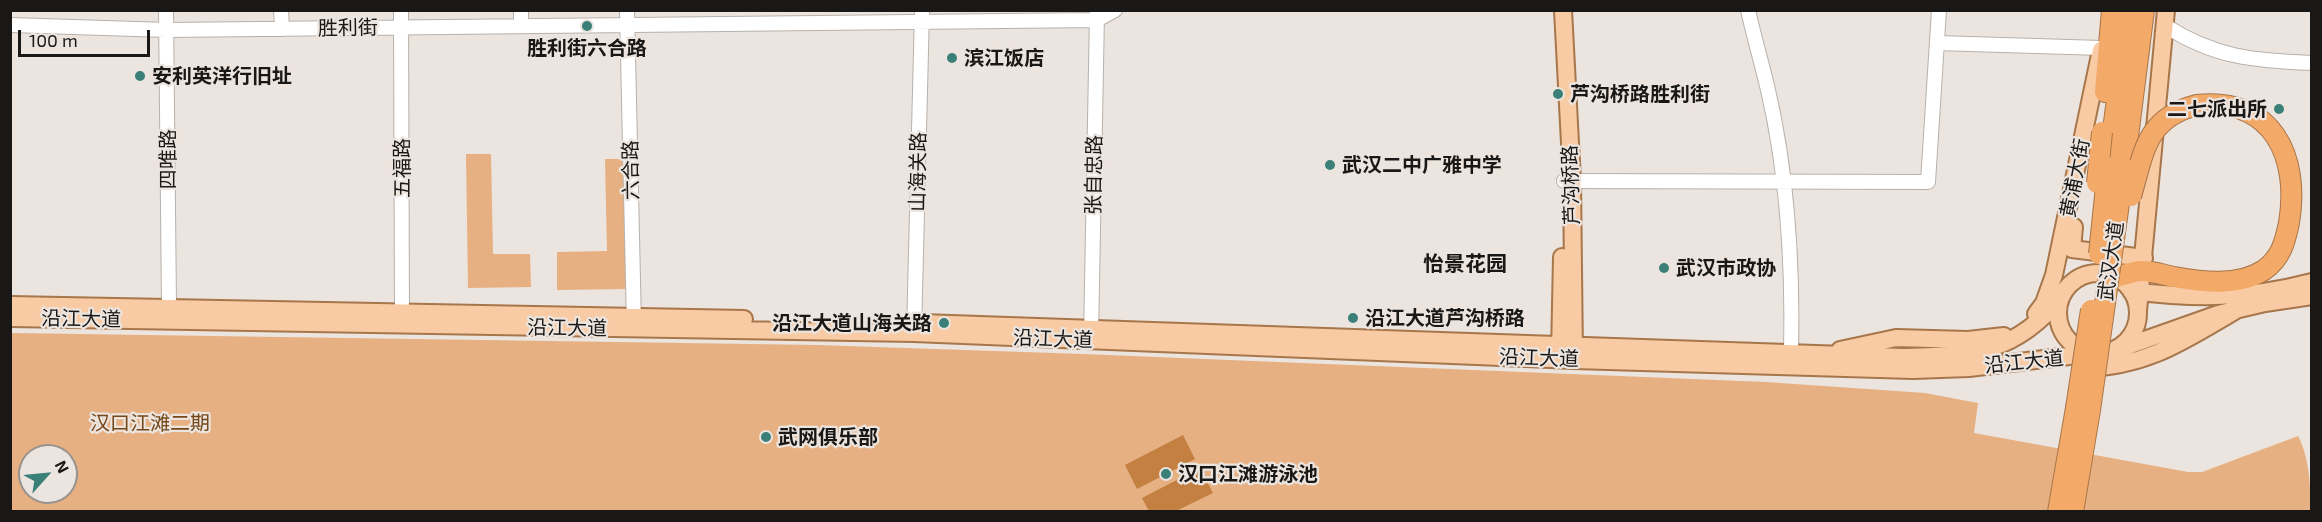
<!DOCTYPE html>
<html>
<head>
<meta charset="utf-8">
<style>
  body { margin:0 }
  #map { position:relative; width:2322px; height:522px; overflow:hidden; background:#ece4de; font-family:"Exo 2",sans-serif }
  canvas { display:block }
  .frame { position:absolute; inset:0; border:12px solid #1a1816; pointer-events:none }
  .north { position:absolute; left:18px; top:444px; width:60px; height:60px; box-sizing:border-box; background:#ece4de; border:2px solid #98928e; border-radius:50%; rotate:63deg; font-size:16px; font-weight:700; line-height:24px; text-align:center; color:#1a1816 }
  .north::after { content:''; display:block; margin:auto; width:21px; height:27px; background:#3a8079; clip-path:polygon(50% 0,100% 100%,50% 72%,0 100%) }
  .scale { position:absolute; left:18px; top:30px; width:132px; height:27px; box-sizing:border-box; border:3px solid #1a1816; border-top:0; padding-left:8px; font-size:18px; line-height:21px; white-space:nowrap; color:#1a1816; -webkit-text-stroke:4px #ece4de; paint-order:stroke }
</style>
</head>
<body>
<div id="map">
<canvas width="2322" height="522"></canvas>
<div class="frame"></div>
<div class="north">N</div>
<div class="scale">100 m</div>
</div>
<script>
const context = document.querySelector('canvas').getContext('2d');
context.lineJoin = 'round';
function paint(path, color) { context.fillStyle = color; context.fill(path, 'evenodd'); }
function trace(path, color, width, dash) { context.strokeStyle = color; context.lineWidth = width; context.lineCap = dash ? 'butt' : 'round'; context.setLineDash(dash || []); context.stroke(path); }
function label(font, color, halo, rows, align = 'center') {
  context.font = font + ' "Exo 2","Noto Sans SC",sans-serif'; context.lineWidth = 4.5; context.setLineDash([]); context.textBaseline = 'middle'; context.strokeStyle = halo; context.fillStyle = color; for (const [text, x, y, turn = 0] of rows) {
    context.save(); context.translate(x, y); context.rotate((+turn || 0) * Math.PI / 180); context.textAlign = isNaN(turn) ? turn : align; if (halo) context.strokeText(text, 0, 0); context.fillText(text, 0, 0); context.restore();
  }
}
paint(new Path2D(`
  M466,154H491L493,254H530L531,287L468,288Z
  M605,159H627L629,289L557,290V252L607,251Z
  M11,333L817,345L1083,354L1766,382L1925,393L1978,403L1974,433L2188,472H2202L2298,436C2310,459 2310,486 2311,511H11ZM30,456H66V492H30Z`), '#e6b082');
paint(new Path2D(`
  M1183,435L1195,459L1137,489L1125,465Z
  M1200,468L1213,493L1176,511H1149L1142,498Z`), '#c38041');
const minor = new Path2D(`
  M166,10L169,307
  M281,10L282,29
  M401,10L402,320
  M521,10V26
  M627,10L634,326
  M1748,10C1754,37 1762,64 1768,90C1788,176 1793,266 1791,354
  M10,25L167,30L1097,20L1115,10
  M2164,25C2215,58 2252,60 2312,63
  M1937,43L2102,48
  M1564,181L1928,182L1939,10
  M914,333L922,10
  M1091,338L1097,13`);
const major = new Path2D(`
  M1563,10L1572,181L1574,356
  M2074,227L2072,249L2144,258
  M2058 313a40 40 0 1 1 80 0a40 40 0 1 1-80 0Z
  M2131,291C2197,299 2247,299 2312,282
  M10,305L744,319
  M2138,311L2166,10
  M2036,314L2044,303L2054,275L2101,50
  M10,318L914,333L1574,360L1913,370L1969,368L2094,353
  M922,323L1902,357C1972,355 2015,355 2062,296
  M2119,349L2218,314L2265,303L2312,296
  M1840,350L1896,338L1968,340L2004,336
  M1560,354L1562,257
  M2084,368C2147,367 2185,340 2238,309`);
const highway = new Path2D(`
  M2105,92L2112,10
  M2108,167L2129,10
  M2124,168L2144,10
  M2116,277C2124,275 2134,271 2142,271C2152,271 2164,275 2174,277C2202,282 2238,287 2264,270C2281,258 2285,242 2289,223C2300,157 2273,97 2197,105
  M2058,512L2076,408
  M2073,512L2090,410`);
trace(minor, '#b8b1ab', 16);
trace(major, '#a7764b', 20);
trace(highway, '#a7764b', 22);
trace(minor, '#fff', 14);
trace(major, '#f8cba4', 16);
trace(highway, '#f3a967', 20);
const highwayBridge = new Path2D(`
  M2097,183L2102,132
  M2131,196C2144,153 2145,118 2197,105
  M2099,254L2108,167
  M2076,408L2091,310
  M2090,410L2124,168`);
trace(highwayBridge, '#a7764b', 22, []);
trace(highwayBridge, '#f3a967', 20);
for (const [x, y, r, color] of [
  [587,26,6,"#3a8079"],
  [952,58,6,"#3a8079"],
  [140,76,6,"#3a8079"],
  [1558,94,6,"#3a8079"],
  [2279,109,6,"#3a8079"],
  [1330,165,6,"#3a8079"],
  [1664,268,6,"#3a8079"],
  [1353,318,6,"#3a8079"],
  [944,323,6,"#3a8079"],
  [766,437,6,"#3a8079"],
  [1166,474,6,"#3a8079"]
]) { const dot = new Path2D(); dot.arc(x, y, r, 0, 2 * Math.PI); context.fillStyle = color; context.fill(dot); trace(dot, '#ece4de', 2); }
label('20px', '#1a1816', '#ece4de', [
  ["胜利街",348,28,-1],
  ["四唯路",168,159,-90],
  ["五福路",402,168,-90],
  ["六合路",631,170,-91],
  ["山海关路",918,172,-89],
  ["张自忠路",1094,175,-89],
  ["黄浦大街",2075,178,-79],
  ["芦沟桥路",1571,185,-92],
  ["武汉大道",2111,261,-82],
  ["沿江大道",81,319,1],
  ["沿江大道",567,328,1],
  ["沿江大道",1053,339,2],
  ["沿江大道",1539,358,2],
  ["沿江大道",2024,362,-6]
]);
label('bold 20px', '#1a1816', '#ece4de', [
  ["胜利街六合路",587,48,"center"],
  ["滨江饭店",964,58],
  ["安利英洋行旧址",152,76],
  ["芦沟桥路胜利街",1570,94],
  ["二七派出所",2267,109,"right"],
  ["武汉二中广雅中学",1342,165],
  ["武汉市政协",1676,268],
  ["沿江大道芦沟桥路",1365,318],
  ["沿江大道山海关路",932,323,"right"],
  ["武网俱乐部",778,437],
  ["汉口江滩游泳池",1178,474]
], 'left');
label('20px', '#754719', '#ece4de', [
  ["汉口江滩二期",150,423]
]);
label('bold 21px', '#1a1816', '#ece4de', [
  ["怡景花园",1465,264]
]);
</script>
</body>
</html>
